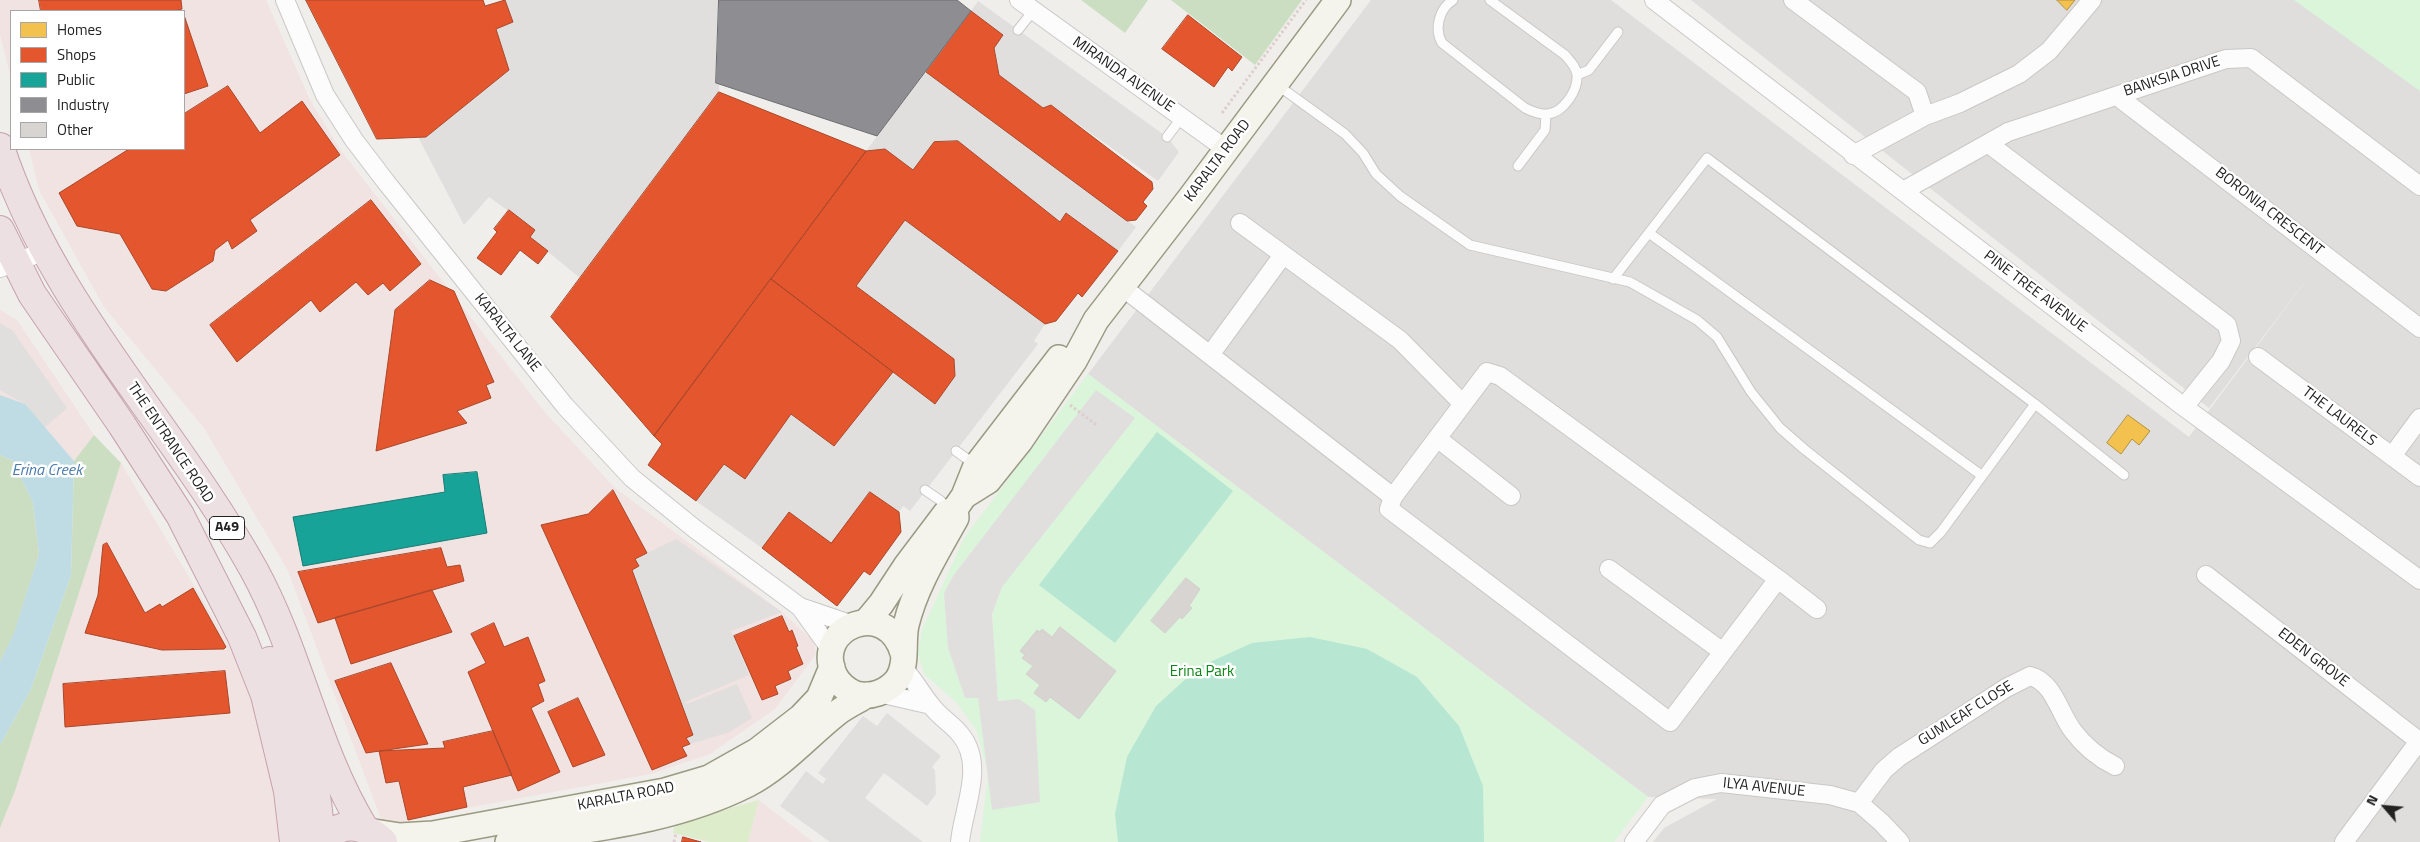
<!DOCTYPE html>
<html>
<head>
<meta charset="utf-8">
<style>
  body { margin:0 }
  #map { position:relative; width:2420px; height:842px; overflow:hidden; background:#f0eeeb; font-family:"Titillium Web",sans-serif }
  canvas { display:block }
  .legend { position:absolute; left:10px; top:10px; width:175px; height:140px; box-sizing:border-box; background:#fff; border:1px solid #a7a7a7; margin:0; padding:6px 9px; list-style:none; font-size:15px; color:#222 }
  .legend li { display:flex; align-items:center; gap:10px; height:25px }
  .legend b { width:25px; border:1px solid #a7a7a7 }
  .north { position:absolute; left:2360px; top:782px; width:50px; height:50px; -webkit-text-stroke:4px #fff; paint-order:stroke; rotate:297deg; font-size:14px; font-weight:700; line-height:20px; text-align:center; color:#222 }
  .north::after { content:''; display:block; margin:auto; width:18px; height:22px; background:#222; clip-path:polygon(50% 0,100% 100%,50% 72%,0 100%) }
</style>
</head>
<body>
<div id="map">
<canvas width="2420" height="842"></canvas>
<ul class="legend">
<li><b style="height:14px;background:#f2c14e"></b>Homes</li>
<li><b style="height:14px;background:#e4572e"></b>Shops</li>
<li><b style="height:14px;background:#17a398"></b>Public</li>
<li><b style="height:14px;background:#8d8d92"></b>Industry</li>
<li><b style="height:14px;background:#d7d4d2"></b>Other</li>
</ul>
<div class="north">N</div>
</div>
<script>
const context = document.querySelector('canvas').getContext('2d');
context.lineJoin = 'round';
function paint(path, color) { context.fillStyle = color; context.fill(path, 'evenodd'); }
function trace(path, color, width, dash) { context.strokeStyle = color; context.lineWidth = width; context.lineCap = dash ? 'butt' : 'round'; context.setLineDash(dash || []); context.stroke(path); }
function label(font, color, halo, rows, align = 'center') {
  context.font = font + ' "Titillium Web",sans-serif'; context.lineWidth = 5; context.setLineDash([]); context.textBaseline = 'middle'; context.strokeStyle = halo; context.fillStyle = color; for (const [text, x, y, turn = 0] of rows) {
    context.save(); context.translate(x, y); context.rotate((+turn || 0) * Math.PI / 180); context.textAlign = isNaN(turn) ? turn : align; if (halo) context.strokeText(text, 0, 0); context.fillText(text, 0, 0); context.restore();
  }
}
paint(new Path2D(`
  M1371,0H1611L2189,437L2320,262L2209,408L1691,0H2420V842H1653L1664,828L1717,799L1648,797L1088,374Z`), '#dfdedc');
paint(new Path2D(`
  M0,0H266L310,100L342,152L543,410L614,487L782,612L814,642L816,654L775,709L710,754L651,774L472,807L384,827L288,571L204,428L104,307L39,190L29,149H184V11H11V79L0,35Z
  M0,310L17,320L94,435L74,461L25,404L0,395Z
  M121,463L232,649L263,719L283,842H0V828L15,791Z
  M759,800L813,842H748Z`), '#f1e3e1');
paint(new Path2D(`
  M759,800L748,842H710L673,833L675,824Z`), '#ddeccb');
paint(new Path2D(`
  M1081,0H1148L1125,33Z
  M1171,0H1302L1255,65Z
  M94,435L121,463L15,791L0,828V745L31,689L71,575L74,461Z
  M0,455L13,461L33,503L39,554L14,634L0,662Z`), '#cbdec1');
paint(new Path2D(`
  M2294,0H2420V91Z
  M1088,374L1648,797L1614,842H980L988,774L977,731L957,703L924,674L918,654L922,630L964,538ZM1096,391L1002,587L992,614L998,701L1018,699L992,810L978,697L965,698L948,648L944,593L953,576Z`), '#daf5da');
paint(new Path2D(`
  M1157,432L1233,491L1115,643L1039,585Z
  M1310,637L1367,649L1417,677L1459,726L1483,786L1484,842H1118L1115,814L1127,757L1156,706L1199,667L1252,643Z`), '#b7e6d2');
paint(new Path2D(`
  M505,0H720L719,92L580,278L530,237L535,230L489,197L464,225L418,137H426L509,70L496,29L513,22Z
  M978,1L1167,137L1179,152L1158,181L1051,105L1043,108L999,75L994,48L1003,35L971,11Z
  M926,72L1136,227L1118,251L1067,213L1060,222L958,141L934,142L913,170L885,149L866,151Z
  M905,220L1045,324L1034,341L1038,344L910,511L903,506L899,512L870,492L831,543L789,512L762,548L696,501L724,464L745,479L791,414L834,446L893,372L935,403L955,376L954,359L856,286Z
  M0,323L12,330L67,408L44,428L25,404L0,390Z
  M1096,390L1135,418L1002,587L992,614L998,701L1019,699L1035,710L1040,802L992,810L978,698H965L948,648L944,593L953,576Z
  M676,539L782,612L731,631L749,675L685,702L687,704L737,684L752,718L730,732L690,744L686,738L693,735L632,570L639,566L635,559Z
  M887,713L941,756L932,767L935,770L936,794L927,806L884,773L865,798L923,842H830L780,806L806,771L823,784L826,779L818,773L863,716L877,726Z`), '#e0dfde');
paint(new Path2D(`
  M0,395L25,404L74,461L71,575L31,689L0,745V662L14,633L39,554L33,503L13,461L0,455Z`), '#bfdbe3');
const homes = new Path2D(`
  M2057,0H2075L2067,10Z
  M2128,415L2150,431L2139,445L2132,439L2121,454L2107,443Z`);
paint(homes, '#f2c14e');
trace(homes, '#b49141', 1);
const shops = new Path2D(`
  M39,0H181L182,9L175,11H41Z
  M306,0H483L485,6L505,0L513,22L496,29L509,70L426,137L377,139Z
  M971,11L1003,35L994,48L999,75L1043,108L1051,105L1152,182L1153,189L1143,202L1147,206L1136,220L1127,221L926,72Z
  M184,15L208,86L184,94Z
  M1188,15L1242,57L1232,71L1228,67L1214,87L1162,49Z
  M228,86L260,133L302,101L340,155L250,220L257,231L232,249L228,240L215,250L213,261L166,291L152,289L120,234L77,226L59,193L129,149H184V114Z
  M719,92L866,151L654,436L551,317Z
  M958,141L1060,222L1066,213L1118,251L1082,297L1078,293L1056,321L1045,324L905,220L856,286L954,359L955,376L935,404L771,279L866,151L885,149L913,170L934,142Z
  M371,200L421,264L390,291L383,283L368,295L356,282L320,312L311,300L237,362L210,325Z
  M509,210L535,230L530,237L548,251L538,264L520,250L501,275L477,258L497,232L494,229Z
  M771,279L893,372L834,446L791,414L745,479L724,464L696,501L648,465L662,444L654,436Z
  M430,280L454,291L494,382L486,385L491,398L457,411L467,423L376,451L395,310Z
  M613,490L647,553L635,559L639,566L632,570L693,735L686,738L690,744L682,747L687,756L652,770L541,525L588,514Z
  M870,492L899,512L901,532L870,575L864,571L837,606L762,548L789,512L831,543Z
  M107,543L145,613L160,604L162,607L193,588L226,647L224,649L162,650L85,633L98,595L103,545Z
  M441,548L447,567L460,565L464,581L318,623L298,572Z
  M432,590L452,632L351,664L335,618Z
  M782,616L789,632L792,630L798,646L796,647L803,664L788,671L791,679L775,686L778,694L762,700L734,636Z
  M494,623L504,647L528,637L545,681L538,684L544,701L531,708L560,772L518,791L468,672L486,663L471,634Z
  M391,663L428,744L366,753L335,681Z
  M225,671L230,713L65,727L63,684Z
  M578,698L605,755L573,767L548,712Z
  M493,731L512,775L463,787L467,807L408,820L399,781L386,783L379,751L445,748L443,742Z
  M683,837L701,842H682Z`);
paint(shops, '#e4572e');
trace(shops, '#aa472a', 1);
const public = new Path2D(`
  M477,472L487,533L303,566L293,517L445,492L443,475Z`);
paint(public, '#17a398');
trace(public, '#1a7c75', 1);
const industry = new Path2D(`
  M719,0H957L971,11L877,136L716,83Z`);
paint(industry, '#8d8d92');
trace(industry, '#6d6d70', 1);
const building = new Path2D(`
  M1186,578L1200,589L1189,606L1192,608L1182,619L1180,617L1165,633L1151,621Z
  M1060,627L1116,671L1079,719L1050,697L1046,702L1034,693L1040,685L1026,674L1033,666L1022,658L1025,655L1020,651L1037,630L1040,632L1042,629L1052,637Z`);
paint(building, '#d7d4d2');
trace(building, '#d3d0cc', 1);
const lane = new Path2D(`
  M1453,0C1439,9 1434,29 1442,43L1525,108C1533,112 1540,115 1548,114C1564,112 1578,90 1577,75C1576,66 1570,61 1565,55L1490,0
  M1018,30L1033,11
  M1577,75L1589,70L1618,32
  M1276,84L1345,134L1363,153L1376,174L1400,196L1470,245L1630,282L1697,320L1717,337L1751,392L1780,428L1804,449L1919,540L1930,543L1941,532L2035,404
  M1167,137L1182,117
  M1518,166L1545,130L1546,114
  M1649,233L1981,475
  M1613,279L1707,158L2035,404L2124,475
  M956,451L974,464
  M925,490L941,501L945,511`);
const street = new Path2D(`
  M285,0L325,95L354,140L386,182L565,406L632,478L695,529L800,607L831,650
  M1019,0L1227,150
  M1654,0L2184,407L2420,580
  M1793,0L1917,92L1925,116
  M2117,96L2420,328
  M1989,144L2227,325L2231,341L2221,361L2184,407
  M1853,155L1925,116L1960,103L2019,74L2049,51L2092,0
  M1903,191L2008,132L2226,59L2251,58L2420,186
  M1240,223L1400,340L1463,404
  M0,268L45,251
  M1121,286L1393,497
  M1210,355L1283,255
  M2258,357L2420,477
  M1437,438L1511,496
  M2392,456L2420,418
  M1609,569L1723,652
  M2206,575L2420,742
  M1778,579L1670,722L1389,509L1393,497L1487,372L1500,376L1778,579L1817,609
  M800,607L853,625
  M903,668C914,679 920,692 930,704C938,716 951,723 960,734C986,765 963,808 960,842
  M879,693L931,705
  M1859,803L1884,770L1899,757L2006,688L2030,676C2054,682 2059,713 2073,731C2085,747 2097,757 2115,766
  M1634,842L1662,805L1695,788L1721,783L1830,795L1859,803L1881,822L1900,842
  M2344,842L2419,741`);
const secondary = new Path2D(`
  M964,496L988,481L1020,441L1074,361L1096,320L1191,197L1338,0
  M866,622L881,604L906,566L946,513L955,509L964,496L976,466L1059,358
  M903,653C887,597 813,627 834,674C838,683 847,691 856,694C871,698 887,692 897,680C908,665 902,642 906,625C915,587 937,552 956,518L955,509
  M374,832L400,836L433,834L665,791L709,778L757,751L801,717L819,698L832,667
  M508,842C589,829 673,822 748,784C781,767 808,736 837,713C846,706 857,701 867,695`);
const highway = new Path2D(`
  M0,147C52,306 174,426 254,570C299,652 315,748 364,828
  M0,230L32,294L122,425L180,515L242,637L265,695L288,791L294,842
  M270,661C292,713 323,785 319,842
  M322,842C340,820 364,823 383,842`);
trace(lane, '#c9c8c7', 11);
trace(street, '#c9c8c7', 20);
trace(secondary, '#999a82', 28);
trace(highway, '#c5a2ac', 30);
trace(new Path2D(`
  M1222,113L1306,0
  M1070,405L1098,426
  M674,842L676,833`), '#dccecd', 3, [2.5, 2.5]);
trace(lane, '#fdfcfc', 9);
trace(street, '#fdfcfc', 18);
trace(secondary, '#f4f4ed', 25);
trace(highway, '#ece0e2', 28);
for (const [x, y, w] of [
  [227,528,35]
]) { const box = new Path2D(); box.roundRect(x - w / 2, y - 11.5, w, 23, 4); context.fillStyle = '#fff'; context.fill(box); trace(box, '#222', 1); }
label('bold 14px', '#222', null, [
  ["A49",227,528]
]);
label('15px', '#222', '#fff', [
  ["MIRANDA AVENUE",1123,75,35],
  ["BANKSIA DRIVE",2172,77,-18],
  ["KARALTA ROAD",1218,161,-53],
  ["BORONIA CRESCENT",2269,212,38],
  ["PINE TREE AVENUE",2035,292,37],
  ["KARALTA LANE",507,333,51],
  ["THE LAURELS",2339,417,37],
  ["THE ENTRANCE ROAD",170,443,56],
  ["EDEN GROVE",2313,658,38],
  ["GUMLEAF CLOSE",1966,714,-32],
  ["ILYA AVENUE",1764,788,6],
  ["KARALTA ROAD",626,797,-11]
]);
label('15px', '#0c8416', '#fff', [
  ["Erina Park",1202,672]
]);
label('italic 16px', '#4a7aab', '#fff', [
  ["Erina Creek",47,471]
]);
</script>
</body>
</html>
